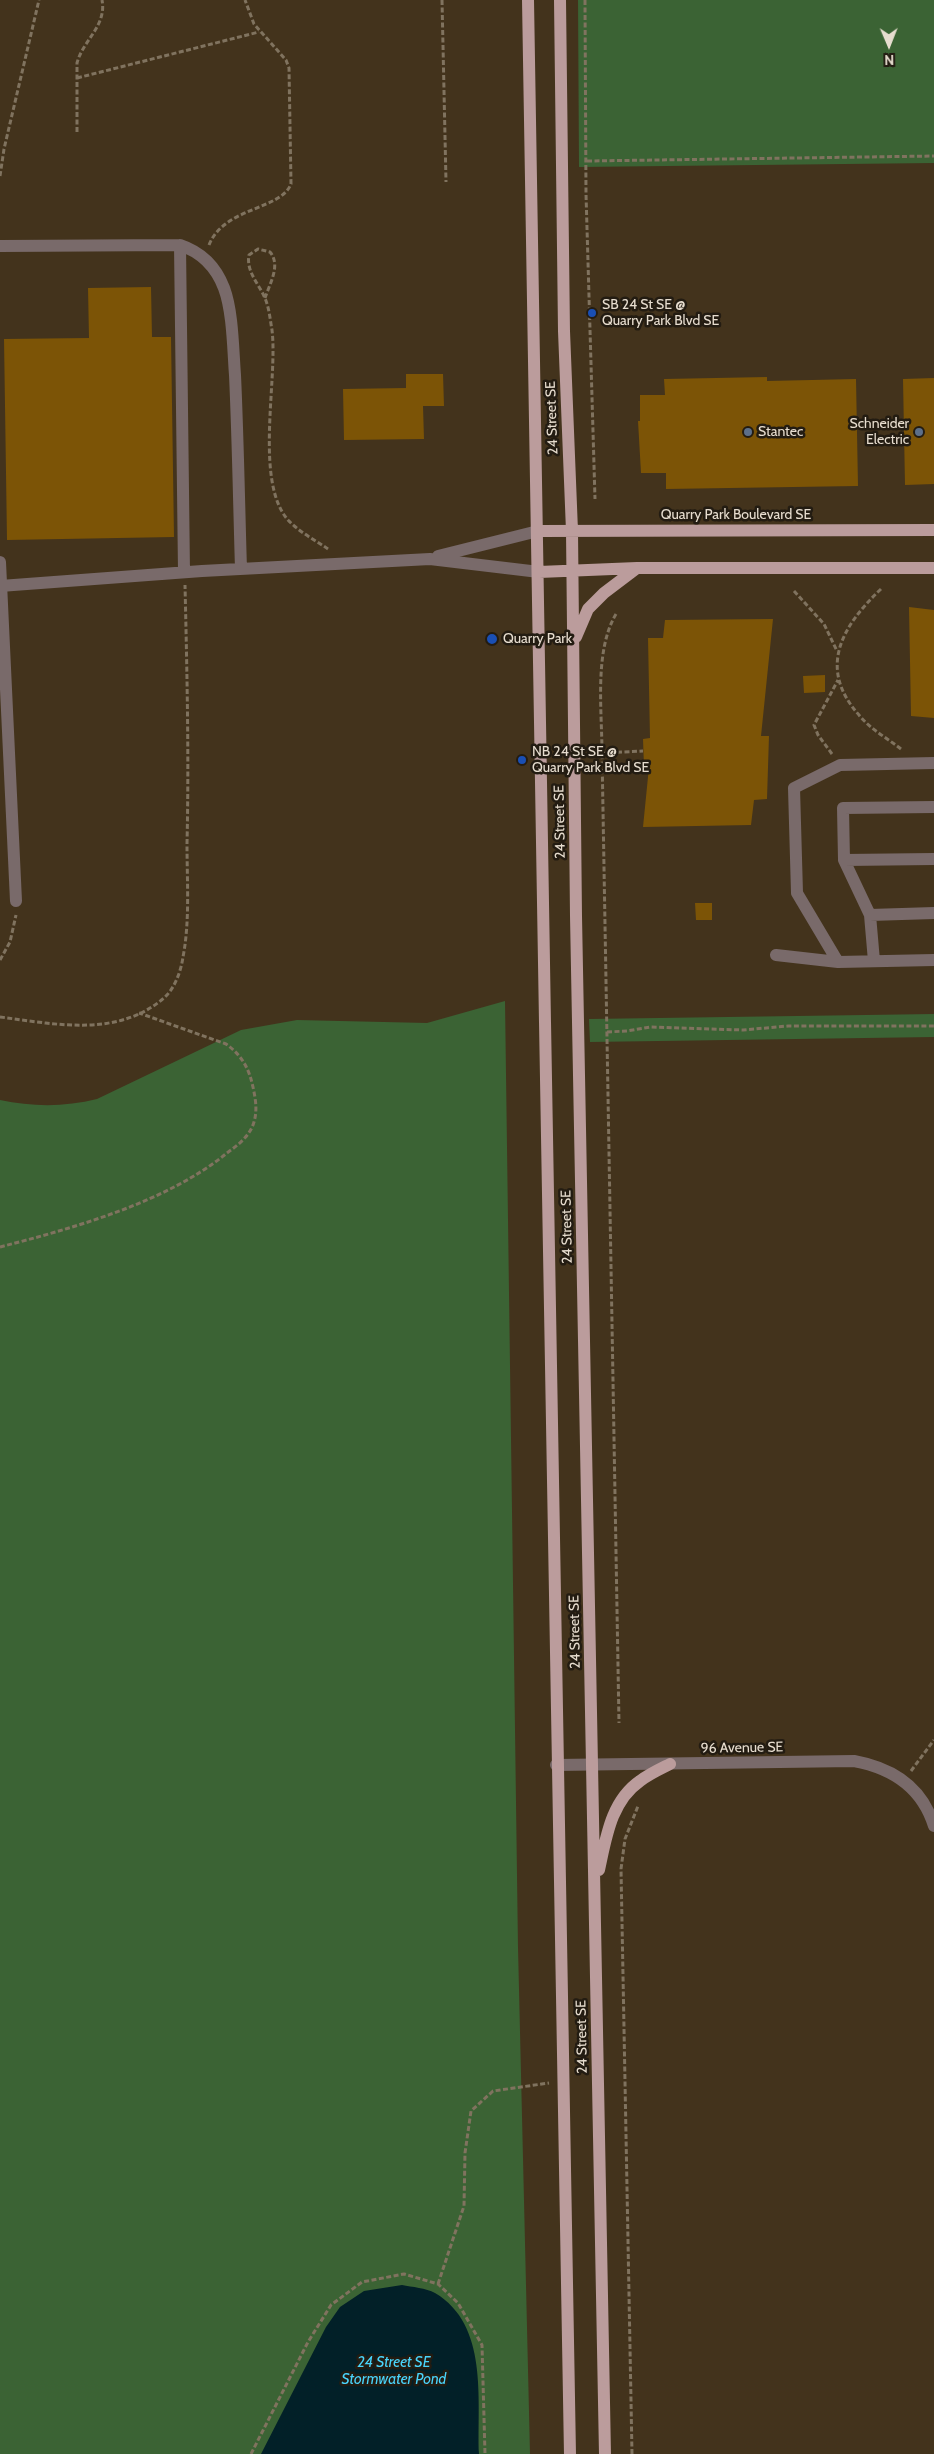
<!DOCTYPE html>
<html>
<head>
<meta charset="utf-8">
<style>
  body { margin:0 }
  #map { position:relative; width:934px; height:2454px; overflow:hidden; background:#43331c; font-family:Cabin,sans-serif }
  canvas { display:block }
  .north { position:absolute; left:864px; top:20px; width:50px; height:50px; -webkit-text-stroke:4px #231c12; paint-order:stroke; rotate:179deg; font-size:14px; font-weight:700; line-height:20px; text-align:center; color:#e7ddcf }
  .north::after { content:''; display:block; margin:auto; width:18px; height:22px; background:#e7ddcf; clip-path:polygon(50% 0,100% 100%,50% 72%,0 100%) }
</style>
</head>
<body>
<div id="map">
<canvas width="934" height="2454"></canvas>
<div class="north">N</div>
</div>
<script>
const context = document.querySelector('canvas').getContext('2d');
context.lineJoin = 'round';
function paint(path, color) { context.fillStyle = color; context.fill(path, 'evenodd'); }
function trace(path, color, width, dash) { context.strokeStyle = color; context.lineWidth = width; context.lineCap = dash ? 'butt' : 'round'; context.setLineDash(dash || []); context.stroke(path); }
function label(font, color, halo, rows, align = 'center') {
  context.font = font + ' Cabin,sans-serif'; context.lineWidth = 5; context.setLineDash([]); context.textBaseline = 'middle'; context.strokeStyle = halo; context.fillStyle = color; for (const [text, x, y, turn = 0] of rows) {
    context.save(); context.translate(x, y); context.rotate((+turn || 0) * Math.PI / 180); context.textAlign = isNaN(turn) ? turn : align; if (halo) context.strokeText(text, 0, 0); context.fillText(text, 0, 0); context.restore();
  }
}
paint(new Path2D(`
  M578,0H934V163L579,167Z
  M505,1001L518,1947L530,2454H0V1100C33,1107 65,1107 97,1099L241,1030L297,1020L427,1023Z
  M934,1014V1037L590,1042L589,1019Z`), '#3b6334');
paint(new Path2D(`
  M402,2285C412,2287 426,2288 435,2293C489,2325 477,2400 479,2454H261L326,2327L340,2307L364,2291Z`), '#022028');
paint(new Path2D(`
  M151,287L152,337H171L174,537L7,540L4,339L89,338L88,288Z
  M406,374H443L444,406H423L424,439L344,440L343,389L406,388Z
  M767,377V381L856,379L858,486L666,489V473H641L638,421H640V395H665L664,379Z
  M934,378V484L905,485L903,379Z
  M909,607L934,610V718L911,716Z
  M773,619L761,736H769L767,799L754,800L751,825L643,827L649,767H644L643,739L650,738L648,638H663L665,620Z
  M825,675V692L804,693L803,676Z
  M695,903H712V920H696Z`), '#7c5406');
trace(new Path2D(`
  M442,0L446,182
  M585,0L586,194L595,499
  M77,78L259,32
  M77,132V63C83,40 107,26 102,0
  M587,161L934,156
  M0,176L4,149L39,0
  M209,245C224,207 281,210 291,184L289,68L286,60L254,24L245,0
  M265,298C270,283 281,265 270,252L258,249L249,255C246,271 258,283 264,296C269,306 270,319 272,330C278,380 254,481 288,520C299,532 315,540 328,549
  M881,589C842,626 817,668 859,715C870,729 887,738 901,749
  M794,591L824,624L837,651
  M616,614C594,651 602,711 602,753L619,1723
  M602,753L643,751
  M832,754L818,735L814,725L838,680
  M0,960L10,942L16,915
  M0,1017C55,1024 117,1038 164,998C175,988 181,971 183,957C190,921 187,881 187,844C189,757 187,672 185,585
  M607,1032L627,1031L650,1027L743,1030L788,1026H934
  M0,1247C74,1228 167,1202 227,1153C238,1145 250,1136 254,1122C257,1112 256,1102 254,1092C250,1071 244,1057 226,1044L139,1013
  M911,1771L934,1740
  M438,2284L464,2206L465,2153L471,2111L493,2091L549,2083
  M251,2454L308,2342L331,2305L362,2282L404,2274L438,2284L458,2303L482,2345L485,2454
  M632,2454L621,1869L625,1839L638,1806`), '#80735f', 3, [5, 2.5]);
trace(new Path2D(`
  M180,245L184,572
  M0,246L180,245C201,252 216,267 224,288C233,312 233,350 235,375C238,440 239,504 241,569
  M438,556L538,531
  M0,562L16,901
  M0,586L202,571L430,559L539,572
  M934,763L840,765L794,788L797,893L838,962L934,960
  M844,860L843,808L934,807
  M870,915L844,860L934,859
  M776,955L838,962
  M874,961L870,915L934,913
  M556,1765L854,1761C892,1768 922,1787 934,1826`), '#796a6a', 12);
trace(new Path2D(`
  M528,0C543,818 553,1636 570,2454
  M560,0L564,331L572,531L576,916L605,2454
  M538,531L934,530
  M539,572L637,568H934
  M576,637L588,609L604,593L637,568
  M599,1870C606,1838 611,1801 640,1781C649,1774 660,1769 670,1764`), '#bb9c9c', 12);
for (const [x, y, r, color] of [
  [592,313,5,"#1a4fb4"],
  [748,432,5,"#5c6f8a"],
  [919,432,5,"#5c6f8a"],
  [492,639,6,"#1a4fb4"],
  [522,760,5,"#1a4fb4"]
]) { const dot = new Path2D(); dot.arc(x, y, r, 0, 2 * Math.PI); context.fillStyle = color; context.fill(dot); trace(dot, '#231c12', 2); }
label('14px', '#e7ddcf', '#231c12', [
  ["SB 24 St SE @",602,305],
  ["Quarry Park Blvd SE",602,321],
  ["Schneider",909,424,"right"],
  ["Electric",909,440,"right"],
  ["Stantec",758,432],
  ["Quarry Park",503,639],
  ["NB 24 St SE @",532,752],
  ["Quarry Park Blvd SE",532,768]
], 'left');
label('14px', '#e7ddcf', '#231c12', [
  ["24 Street SE",552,418,-92],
  ["Quarry Park Boulevard SE",736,515],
  ["24 Street SE",560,822,-91],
  ["24 Street SE",567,1227,-91],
  ["24 Street SE",575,1632,-91],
  ["96 Avenue SE",742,1748,-1],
  ["24 Street SE",582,2037,-91]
]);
label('italic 15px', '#49d4fb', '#231c12', [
  ["24 Street SE",394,2363],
  ["Stormwater Pond",394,2380]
]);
</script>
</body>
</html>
